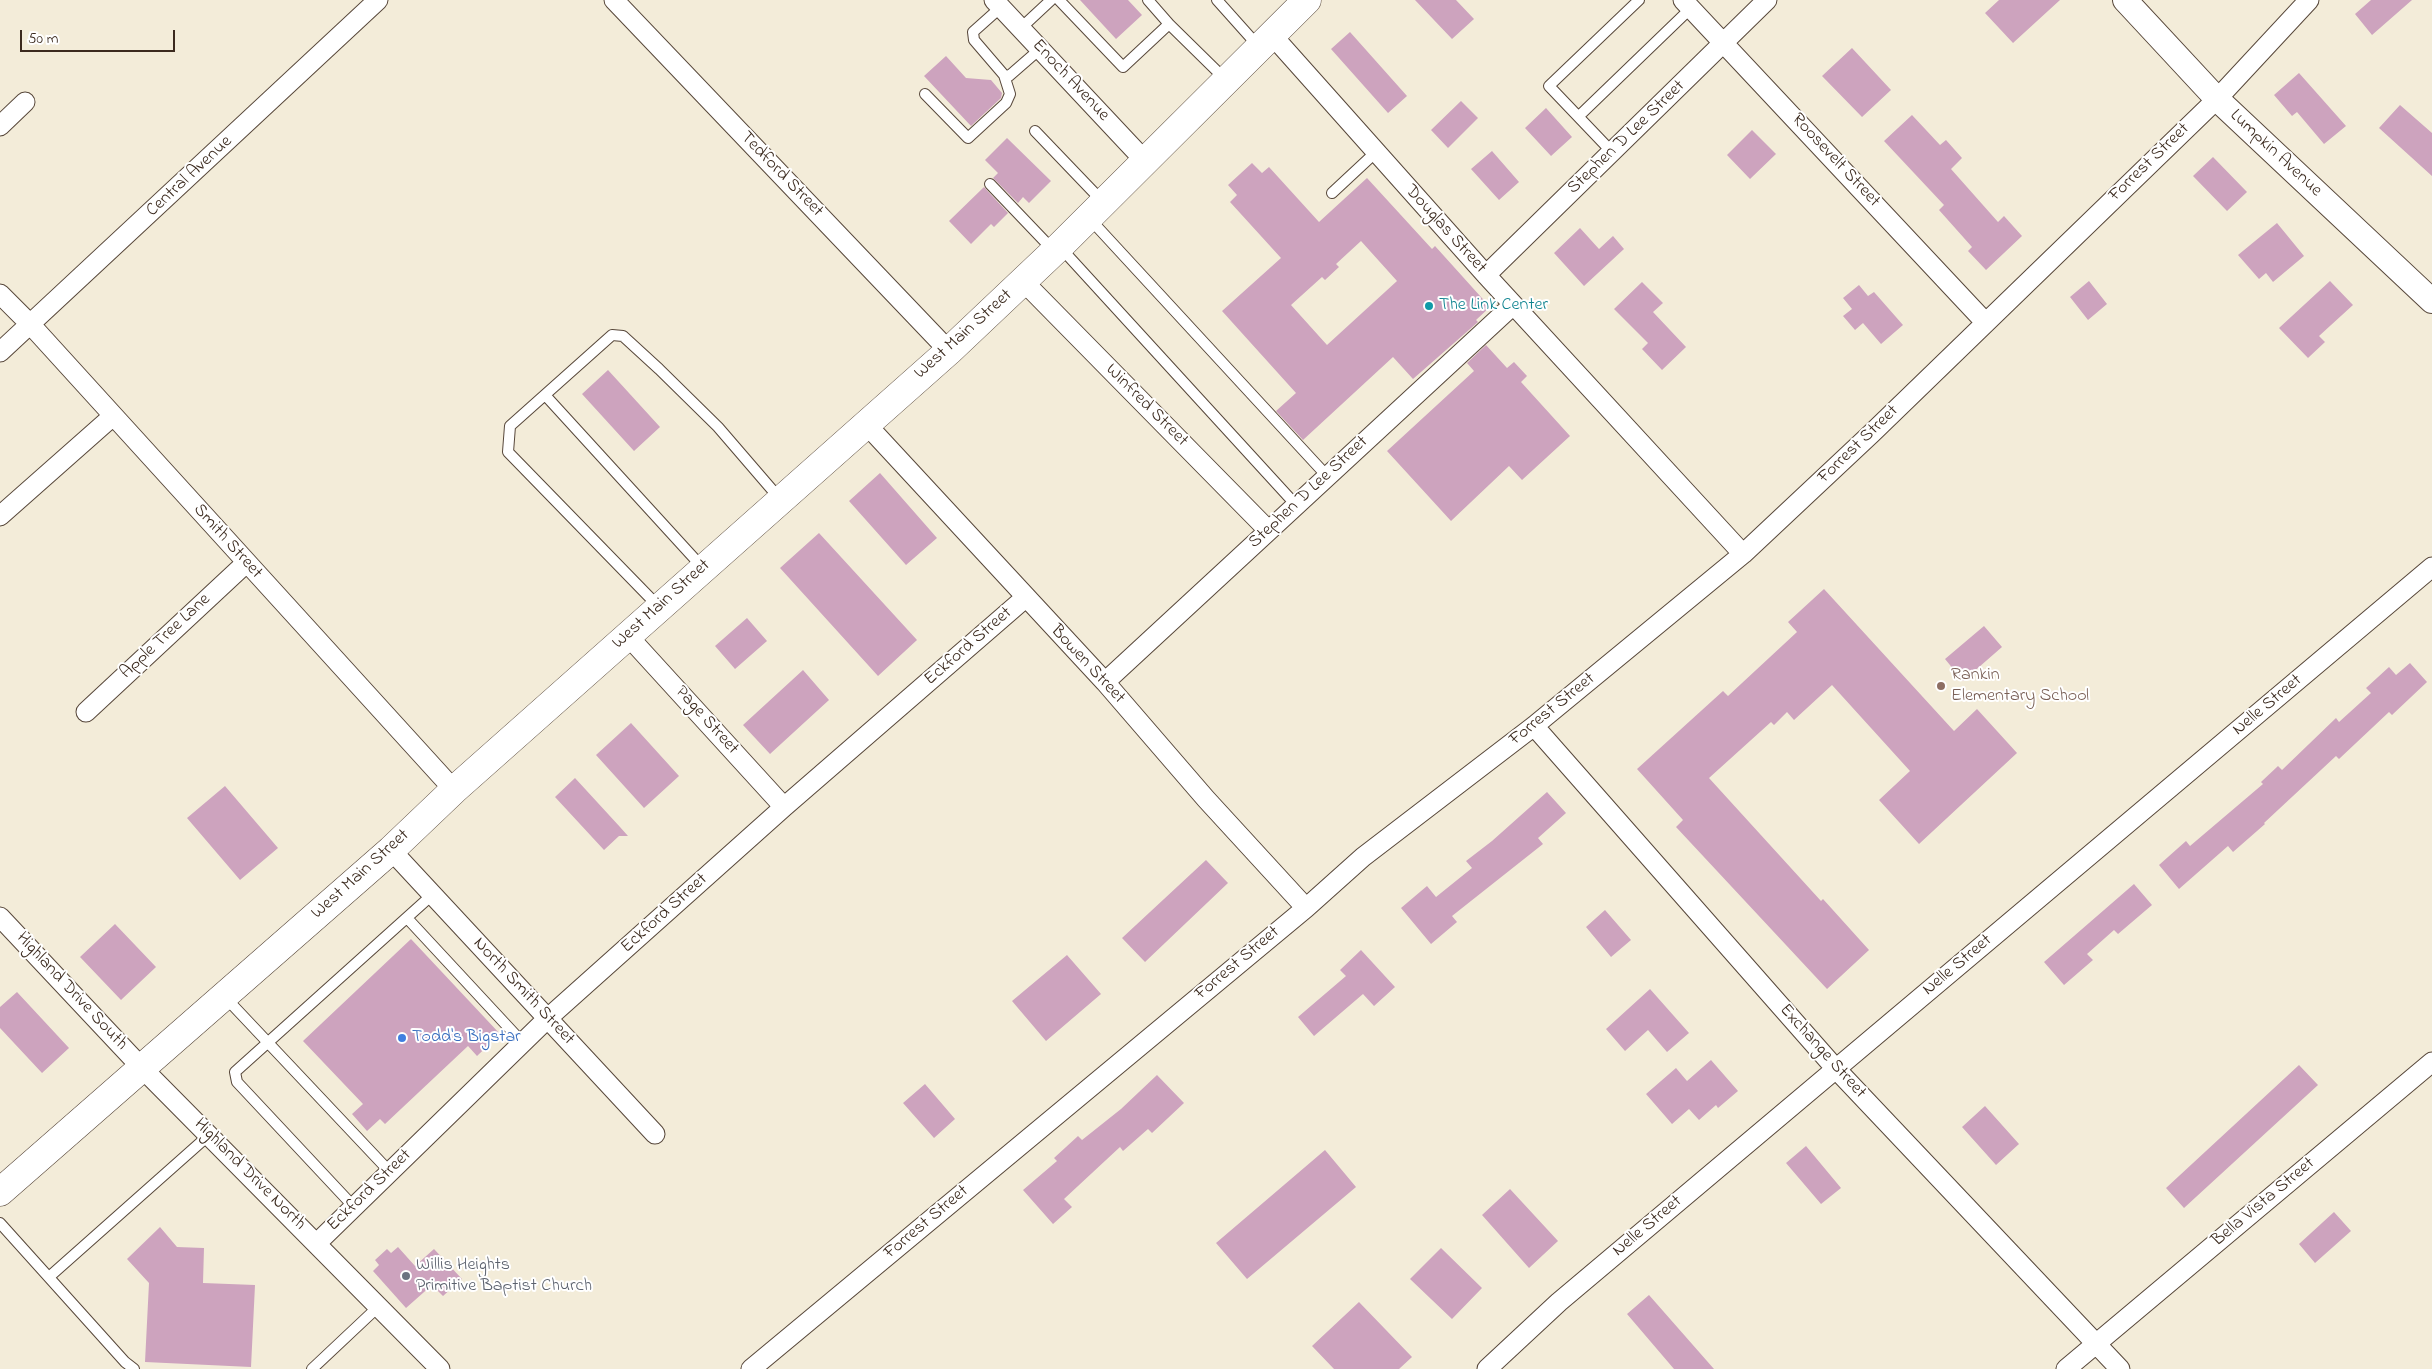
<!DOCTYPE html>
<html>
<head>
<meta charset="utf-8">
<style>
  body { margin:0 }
  #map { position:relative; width:2432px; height:1369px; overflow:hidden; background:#f3ecd9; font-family:"Indie Flower",sans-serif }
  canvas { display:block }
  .scale { position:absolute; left:20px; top:30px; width:155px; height:22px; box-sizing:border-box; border:2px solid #3b2a1e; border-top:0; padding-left:6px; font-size:15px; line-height:18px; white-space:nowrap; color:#3b2a1e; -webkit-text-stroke:4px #fff; paint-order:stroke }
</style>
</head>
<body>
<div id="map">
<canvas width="2432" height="1369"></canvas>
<div class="scale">50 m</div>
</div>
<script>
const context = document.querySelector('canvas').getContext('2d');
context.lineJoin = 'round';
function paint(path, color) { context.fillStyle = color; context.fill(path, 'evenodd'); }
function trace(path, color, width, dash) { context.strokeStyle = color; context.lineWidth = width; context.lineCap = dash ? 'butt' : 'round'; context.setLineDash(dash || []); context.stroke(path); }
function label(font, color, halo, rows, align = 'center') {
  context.font = font + ' "Indie Flower",sans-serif'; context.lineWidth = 4; context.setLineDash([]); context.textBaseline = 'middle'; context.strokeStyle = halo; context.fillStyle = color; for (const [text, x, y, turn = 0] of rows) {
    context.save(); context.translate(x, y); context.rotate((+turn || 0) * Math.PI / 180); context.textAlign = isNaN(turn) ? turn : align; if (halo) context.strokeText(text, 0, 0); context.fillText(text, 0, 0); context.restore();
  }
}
paint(new Path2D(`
  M1080,0H1128L1142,15L1116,39Z
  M1415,0H1456L1474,19L1452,39Z
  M1999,0H2060L2013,43L1985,13Z
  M2371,0H2412L2372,35L2355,14Z
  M1350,32L1407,96L1388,113L1331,49Z
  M1852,48L1891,90L1862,117L1822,76Z
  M946,56L966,78L991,80L1002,93L1001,98L971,126L924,76Z
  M2299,73L2346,126L2324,144L2297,112L2292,116L2274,95Z
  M1461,101L1478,118L1448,148L1431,130Z
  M2400,105L2432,133V176L2379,128Z
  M1546,108L1572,137L1551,156L1525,128Z
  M1912,115L1940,145L1946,140L1962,158L1951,169L1998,222L2004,216L2022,236L1986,270L1968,251L1972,247L1939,210L1944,205L1884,141Z
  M1752,130L1776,154L1750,179L1727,155Z
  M1007,138L1051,181L1029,203L1023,197L1018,203L993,178L998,173L985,160Z
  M1492,151L1519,182L1499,200L1471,169Z
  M2213,157L2247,192L2227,211L2193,176Z
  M1252,163L1262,173L1269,167L1319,222L1367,178L1432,249L1435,246L1490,307L1476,320L1478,322L1413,379L1393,357L1303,440L1276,411L1296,393L1222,311L1281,258L1230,202L1237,195L1228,185ZM1361,241L1397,281L1327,345L1291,305L1322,277L1325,280L1339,267L1336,264Z
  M984,187L1008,213L994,227L991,224L971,244L949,221Z
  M2277,223L2304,256L2273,282L2266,273L2259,279L2238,255Z
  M1580,228L1599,249L1613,236L1624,249L1584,286L1554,253Z
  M2089,281L2107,304L2088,320L2070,297Z
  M2330,281L2353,305L2319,336L2325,342L2308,358L2279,328Z
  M1642,282L1663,303L1653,312L1686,347L1662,370L1642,349L1648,343L1614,309Z
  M1859,285L1868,296L1874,292L1903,325L1881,344L1863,323L1855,330L1843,316L1852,309L1843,298Z
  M1486,345L1507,368L1514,362L1527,376L1521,382L1570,436L1522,480L1509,466L1451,521L1387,451L1474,371L1467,363Z
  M608,370L660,427L634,451L582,394Z
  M880,473L937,538L906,565L849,501Z
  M819,533L917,640L878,676L780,568Z
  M1824,589L1954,731L1977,709L2017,753L1919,844L1879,800L1910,771L1832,685L1794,720L1787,712L1774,725L1771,722L1709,778L1821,901L1823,899L1869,950L1827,989L1676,827L1683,820L1637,769L1723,691L1728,696L1797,632L1788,622Z
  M747,618L767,641L735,669L715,646Z
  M1984,626L2002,647L1963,681L1945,659Z
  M2410,663L2427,682L2392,715L2389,712L2339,759L2336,756L2264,823L2265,824L2233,852L2228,846L2179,889L2159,865L2186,841L2190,846L2263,784L2261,782L2278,766L2282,770L2336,718L2339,722L2371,693L2366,688L2389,667L2396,675Z
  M803,670L829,700L770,754L743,725Z
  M631,723L679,776L644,808L596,755Z
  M575,778L620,827L628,836H619L604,850L555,797Z
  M225,786L278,848L240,880L187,818Z
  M1547,792L1566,813L1538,838L1543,844L1452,916L1457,922L1431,944L1401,908L1427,886L1436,897L1472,868L1466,861L1492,841Z
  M1206,860L1228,883L1145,962L1122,938Z
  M2134,884L2152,905L2118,934L2114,930L2087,954L2093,960L2064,985L2044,962Z
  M1605,910L1631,940L1611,957L1586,927Z
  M115,924L156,967L121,1000L80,957Z
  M411,939L500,1034L477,1056L468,1046L385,1124L380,1119L367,1131L352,1114L363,1104L303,1041Z
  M1361,950L1395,987L1374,1006L1363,994L1314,1036L1298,1017L1346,976L1340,970Z
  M1067,955L1101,994L1046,1041L1012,1001Z
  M1650,989L1689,1033L1667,1052L1648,1030L1625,1051L1606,1029Z
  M17,992L69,1048L42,1073L0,1028V1007Z
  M1711,1060L1738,1091L1718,1108L1716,1105L1699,1120L1689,1109L1672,1124L1646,1094L1676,1068L1687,1081Z
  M2299,1065L2318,1085L2184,1208L2166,1188Z
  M1157,1075L1184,1103L1152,1133L1148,1129L1123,1151L1120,1147L1064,1199L1072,1207L1053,1224L1023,1190L1057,1161L1054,1158L1078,1136L1082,1140L1121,1109Z
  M925,1084L955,1119L934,1138L903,1103Z
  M1985,1106L2019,1144L1996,1165L1962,1127Z
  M1806,1146L1841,1188L1821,1204L1786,1163Z
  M1325,1150L1356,1187L1247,1279L1216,1243Z
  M1510,1189L1558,1241L1529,1268L1482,1215Z
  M2334,1212L2351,1231L2315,1263L2299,1244Z
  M160,1227L177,1247L204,1248L203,1283L255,1285L251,1367L145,1362L149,1283L127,1259Z
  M398,1247L415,1266L434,1249L462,1279L443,1296L432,1285L406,1308L373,1271L379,1265L375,1260L387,1249L391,1253Z
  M1441,1248L1482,1288L1452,1319L1410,1279Z
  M1649,1295L1714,1369H1674L1627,1314Z
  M1359,1302L1412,1357L1399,1369H1334L1312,1346Z`), '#cda3be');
const service = new Path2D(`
  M1059,0L1123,67L1169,24L1226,80
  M1148,0L1169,24
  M1217,0L1259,47
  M1001,7L973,32L974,40L1004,75L1009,76L1040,49
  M1021,28L1051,0
  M925,94L968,138L1006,103L1010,94L1004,75
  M1579,116L1691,8
  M1035,131L1103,202
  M1612,152L1549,86L1639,0
  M990,184L1053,250
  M1332,193L1376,152
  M1089,218L1327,476
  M1060,247L1296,505
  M545,395L703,568
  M658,606L508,452L510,426L612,335L623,336L659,369L718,427L780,499
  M407,918L523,1043
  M224,996L390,1172
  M354,1207L237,1082L235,1072L432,895
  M0,1223L125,1362L134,1369
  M49,1277L209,1135
  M312,1369L379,1306`);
const minor = new Path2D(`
  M614,0L949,351
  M994,0L1145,161
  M1683,0L1985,322
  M1272,35L1486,275L1743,554
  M0,126L25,102
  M1486,275L1767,0
  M1023,281L1268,530
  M0,294L31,325L454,790
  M0,352L378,0
  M866,424L1105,682L1206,799L1306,908
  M0,516L113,416
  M628,636L784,807
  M1105,682L1513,305
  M86,712L246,563
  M1534,726L1836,1069L2120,1369
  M391,850L655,1134
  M0,917L142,1068L440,1369
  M317,1243L548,1018L784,807L1025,598
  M751,1369L1306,908L1363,857L1534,726L1743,554L1872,433L2217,99L2309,0
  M1487,1369L1559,1302L2432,567
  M2066,1369L2432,1062`);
const tertiary = new Path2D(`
  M2125,0L2217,99L2432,301`);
const primary = new Path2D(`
  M0,1192L391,850L454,790L949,351L1060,246L1307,0`);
trace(service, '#57473a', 12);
trace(minor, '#57473a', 21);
trace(tertiary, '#57473a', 26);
trace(primary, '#57473a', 29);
trace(service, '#fff', 10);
trace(minor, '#fff', 19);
trace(tertiary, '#fff', 24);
trace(primary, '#fff', 28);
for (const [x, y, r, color] of [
  [1429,306,5,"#0f9aa8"],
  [1941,686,5,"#8d6e63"],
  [402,1038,5,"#3f7fe0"],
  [406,1276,5,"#6b7280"]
]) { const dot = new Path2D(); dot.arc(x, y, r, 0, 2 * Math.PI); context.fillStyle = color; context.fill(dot); trace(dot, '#fff', 2); }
label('18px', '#3b2a1e', '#fff', [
  ["Enoch Avenue",1070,81,47],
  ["Stephen D Lee Street",1627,138,-44],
  ["Lumpkin Avenue",2275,154,43],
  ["Roosevelt Street",1835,161,47],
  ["Forrest Street",2150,163,-44],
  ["Tedford Street",781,175,46],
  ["Central Avenue",190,177,-43],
  ["Douglas Street",1445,230,48],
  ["West Main Street",964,335,-42],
  ["Winfred Street",1146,406,45],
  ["Forrest Street",1859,445,-44],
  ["Stephen D Lee Street",1309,493,-43],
  ["Smith Street",227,542,48],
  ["West Main Street",662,605,-42],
  ["Apple Tree Lane",166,637,-43],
  ["Eckford Street",969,647,-41],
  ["Bowen Street",1087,665,47],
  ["Nelle Street",2268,706,-40],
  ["Forrest Street",1553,710,-39],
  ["Page Street",706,721,48],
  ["West Main Street",361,875,-42],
  ["Eckford Street",665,914,-42],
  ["Forrest Street",1238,964,-40],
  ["Nelle Street",1958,966,-40],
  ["Highland Drive South",71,992,47],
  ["North Smith Street",523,992,47],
  ["Exchange Street",1822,1052,48],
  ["Highland Drive North",249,1175,45],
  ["Eckford Street",370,1191,-44],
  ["Bella Vista Street",2264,1203,-40],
  ["Forrest Street",927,1223,-40],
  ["Nelle Street",1648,1227,-40]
]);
label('18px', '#0d838f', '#fff', [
  ["The Link Center",1439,306]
], 'left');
label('18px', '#785e54', '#fff', [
  ["Rankin",1951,676],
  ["Elementary School",1951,697]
], 'left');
label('18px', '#366cbe', '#fff', [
  ["Todd's Bigstar",412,1038]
], 'left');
label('18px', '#5b616d', '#fff', [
  ["Willis Heights",416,1266],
  ["Primitive Baptist Church",416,1287]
], 'left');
</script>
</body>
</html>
